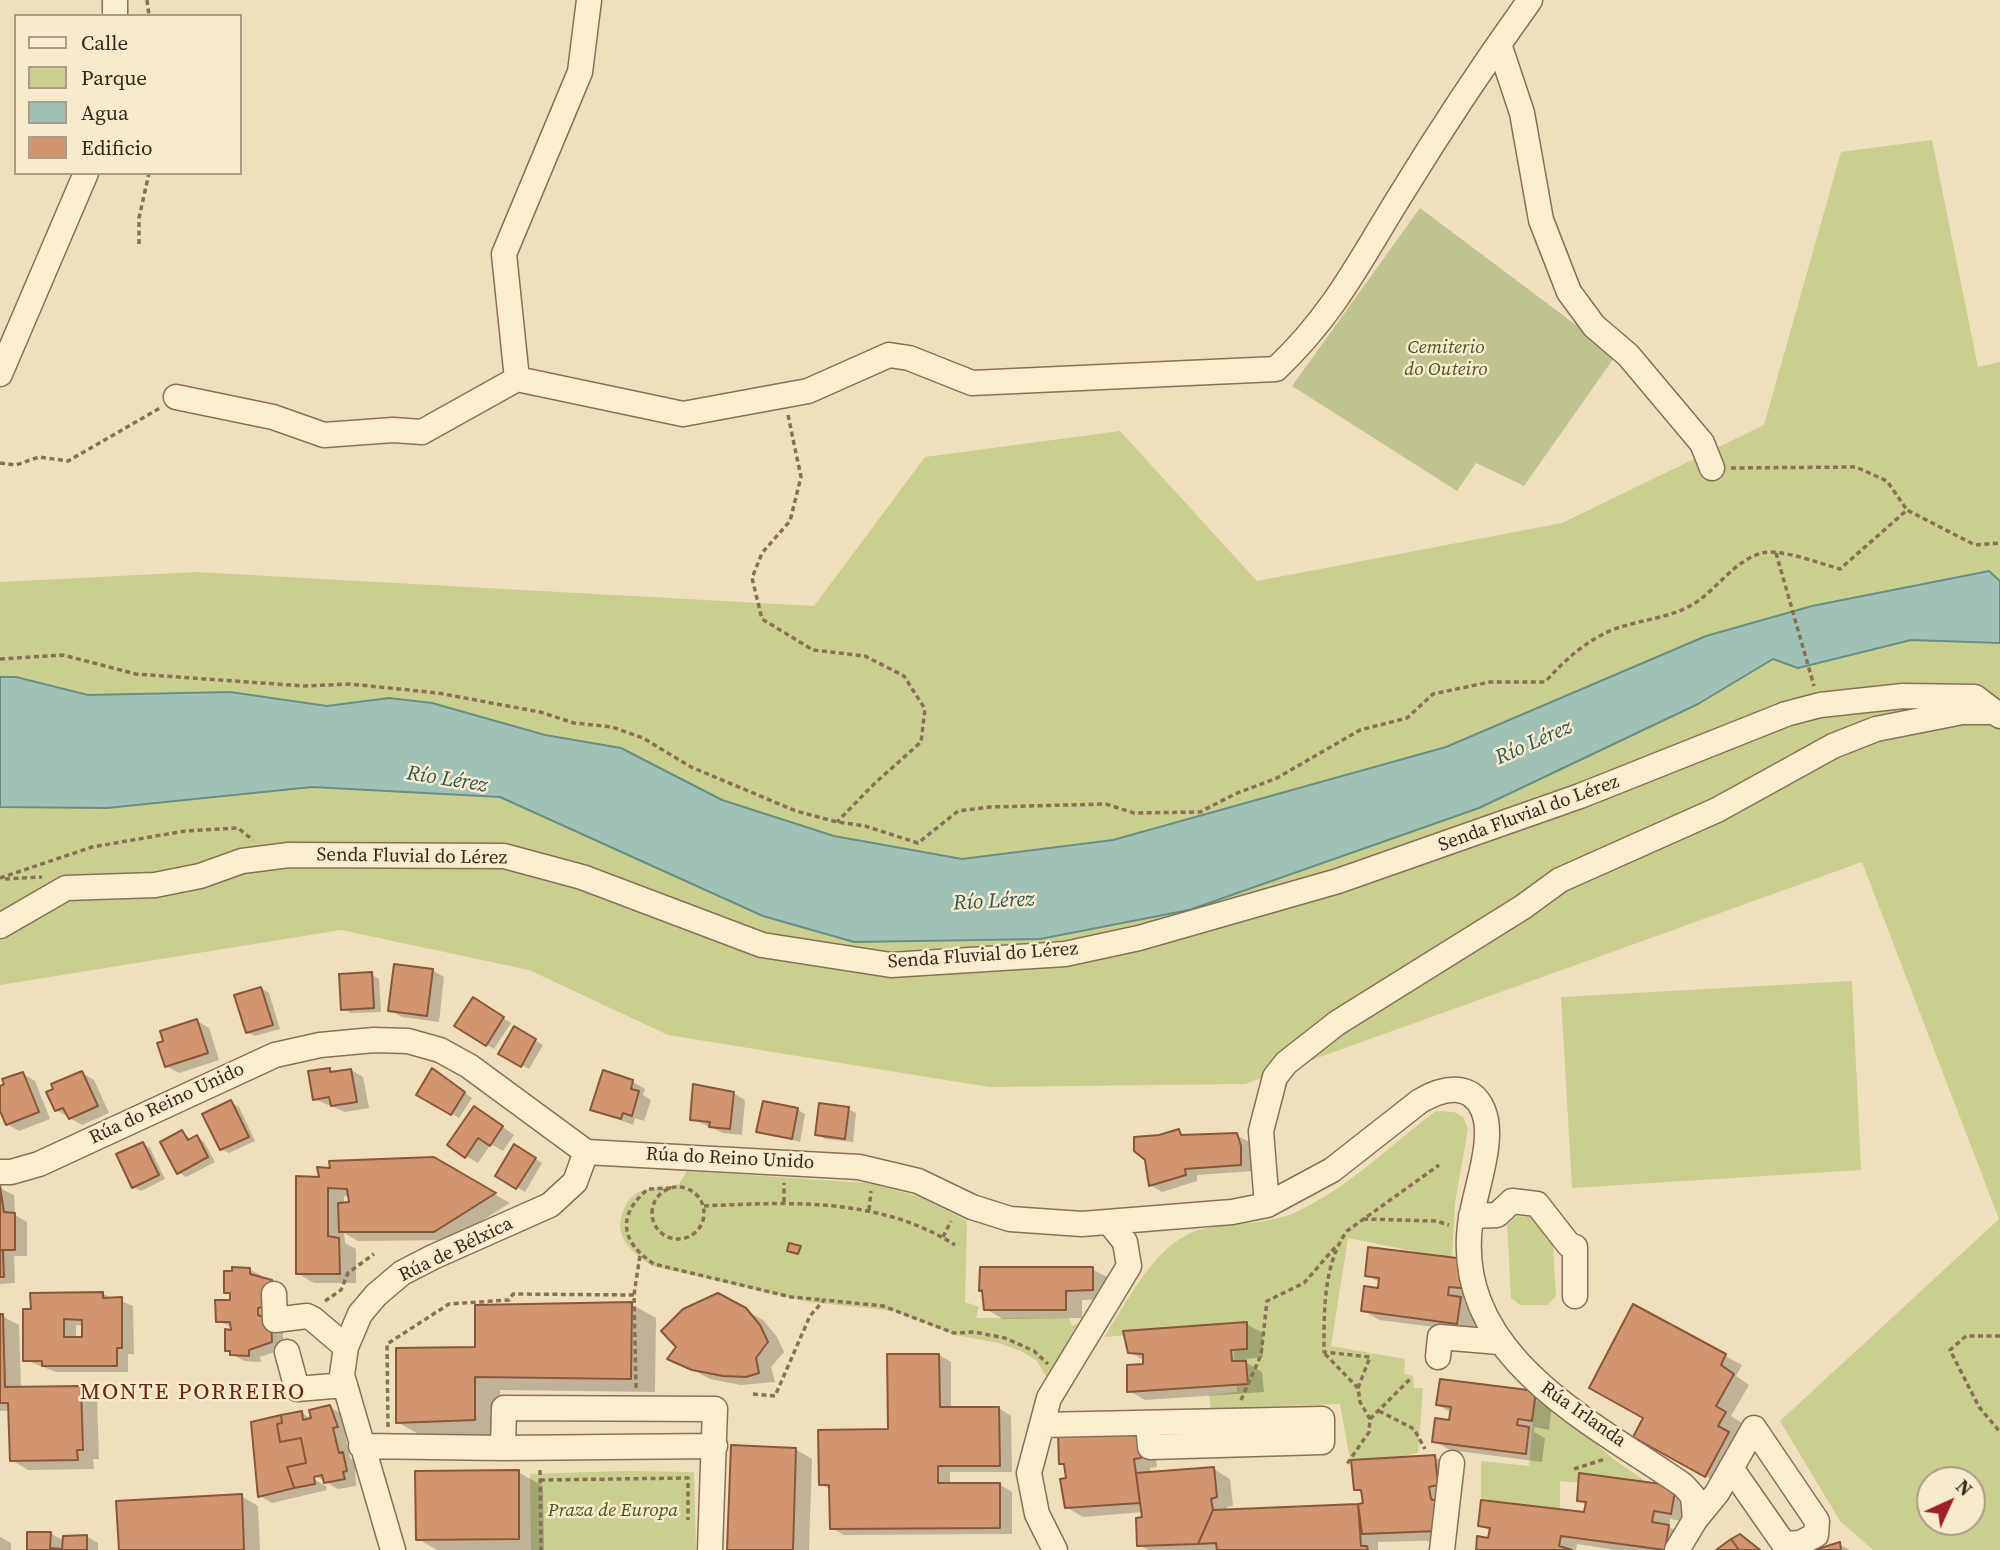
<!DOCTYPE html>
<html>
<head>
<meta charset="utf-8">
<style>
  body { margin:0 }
  #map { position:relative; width:2000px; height:1550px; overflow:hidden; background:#f0dfbd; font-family:"Source Serif 4",serif }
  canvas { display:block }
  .legend { position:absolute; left:14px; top:14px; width:228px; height:161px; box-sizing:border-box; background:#f7eacd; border:2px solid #aa9c86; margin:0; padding:9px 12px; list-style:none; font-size:21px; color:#37281b }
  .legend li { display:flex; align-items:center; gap:14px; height:35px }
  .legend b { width:35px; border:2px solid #aa9c86 }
  .north { position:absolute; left:1916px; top:1466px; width:70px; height:70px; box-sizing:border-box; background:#f7eacd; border:2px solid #aa9c86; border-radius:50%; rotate:45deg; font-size:19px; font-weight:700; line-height:28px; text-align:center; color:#37281b }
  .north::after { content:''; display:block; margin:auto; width:24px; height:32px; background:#9c2126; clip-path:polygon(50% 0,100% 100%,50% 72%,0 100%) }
</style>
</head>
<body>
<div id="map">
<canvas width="2000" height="1550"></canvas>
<ul class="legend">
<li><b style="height:9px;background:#fbedd0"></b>Calle</li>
<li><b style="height:19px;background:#cacf90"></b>Parque</li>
<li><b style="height:19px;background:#a1c1b7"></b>Agua</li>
<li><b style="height:19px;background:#d19570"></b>Edificio</li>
</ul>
<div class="north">N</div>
</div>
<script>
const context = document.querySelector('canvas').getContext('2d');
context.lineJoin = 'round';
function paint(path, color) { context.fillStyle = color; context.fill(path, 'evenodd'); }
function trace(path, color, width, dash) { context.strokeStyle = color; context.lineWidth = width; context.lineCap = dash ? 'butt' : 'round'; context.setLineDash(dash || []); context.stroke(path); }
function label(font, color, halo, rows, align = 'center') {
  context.font = font + ' "Source Serif 4",serif'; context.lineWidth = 5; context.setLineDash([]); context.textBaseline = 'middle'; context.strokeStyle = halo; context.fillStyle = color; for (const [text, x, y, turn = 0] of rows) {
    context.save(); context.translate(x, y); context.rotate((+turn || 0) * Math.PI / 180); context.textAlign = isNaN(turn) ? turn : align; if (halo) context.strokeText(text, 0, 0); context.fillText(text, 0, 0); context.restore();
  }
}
paint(new Path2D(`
  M1932,140L1978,367L2000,362V1550H1873L1840,1521L1780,1421L1999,1219L1862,862L1245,1084L989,1087L668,1035L529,970L341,930L0,985V582L196,572L814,606L925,457L1120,431L1257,581L1562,523L1764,425L1841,152ZM1930,1480H1972V1522H1930Z
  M1852,981L1861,1170L1572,1188L1561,997Z
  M1436,1111L1454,1112L1463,1117L1468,1129L1455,1203L1452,1259L1348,1238L1331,1346L1405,1359L1404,1374L1413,1376L1414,1388H1423L1418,1453L1351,1466L1340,1404L1211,1409L1209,1395L1237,1392L1232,1326L1104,1337C1129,1300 1157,1239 1203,1229C1236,1221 1271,1226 1302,1209C1353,1184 1391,1144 1436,1111Z
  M687,1171L868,1183L920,1197L967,1221L965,1302L979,1307L976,1318H1069L1072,1326L1078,1323L1047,1378L1037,1361L1021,1351L999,1343L955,1335L894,1311L809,1302L652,1266C629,1250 610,1234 626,1205C629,1199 635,1193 641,1191C654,1187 667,1188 679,1184Z
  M1517,1216L1542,1218L1552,1229L1556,1296L1548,1305H1520L1511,1298L1507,1224Z
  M1535,1400L1556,1410L1616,1461L1658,1490L1560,1481V1509L1481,1500V1461L1529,1466Z
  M623,1471L694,1472L696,1550H531L530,1474Z`), '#cacf90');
paint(new Path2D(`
  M1420,208L1616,355L1524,486L1476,463L1457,491L1292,386Z`), '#bec390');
const water = new Path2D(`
  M1989,571L2000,581V643L1911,640L1798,668L1773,659L1698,704L1479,808L1189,910L1040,939L854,942L763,916L500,797L312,787L107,808L0,807V677H16L88,695L230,692L327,706L389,698L432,703L545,735L621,748L722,800L834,836L962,859L1113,840L1446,747L1706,636L1812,606Z`);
paint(water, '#a1c1b7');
trace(water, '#688f84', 2);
paint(new Path2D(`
  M432,970L444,977L439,1022L402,1017L390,1010Z
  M371,974L379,979L381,1012L351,1013L343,1009Z
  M261,988L269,993L280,1029L255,1036L247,1032Z
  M473,1000L511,1023L494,1049L457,1026Z
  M197,1021L209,1028L219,1060L179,1073L166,1066Z
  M515,1029L543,1045L529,1069L501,1053Z
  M351,1070L363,1077L369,1108L345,1112L314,1099L310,1073Z
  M82,1073L94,1080L109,1113L82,1125L56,1110Z
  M23,1074L35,1081L50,1119L19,1131L7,1124L0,1106V1087Z
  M440,1075L472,1098L459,1118L419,1094Z
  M633,1082L645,1089L643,1095L651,1100L644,1121L635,1118L633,1125L592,1109Z
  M733,1093L745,1100L742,1135L723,1133L692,1119Z
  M231,1102L239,1107L255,1141L229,1153L221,1149Z
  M848,1109L856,1113L853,1142L825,1139L817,1134Z
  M798,1110L805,1114L800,1142L758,1131Z
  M486,1115L514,1135L503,1151L491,1144L478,1163L466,1156Z
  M1178,1131L1188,1137L1236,1135L1249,1142L1253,1171L1197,1175V1181L1162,1192L1150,1185Z
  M182,1132L192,1140L197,1137L204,1142L215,1162L186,1177L178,1172Z
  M142,1144L150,1148L165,1179L141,1191L133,1187Z
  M515,1147L542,1163L525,1192L497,1176Z
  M433,1159L510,1203L451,1240L358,1241L344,1233L345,1243L356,1249V1283H314L297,1273L321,1179L332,1170ZM344,1196L350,1197L351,1204L344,1205Z
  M0,1188L14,1195L15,1215L27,1222V1256H14L15,1283L0,1284Z
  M1465,1261L1478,1297L1465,1295L1464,1301L1477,1308L1474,1332L1379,1320L1363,1310L1380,1290L1381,1283L1367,1275Z
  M249,1269L262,1276L283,1329V1349L260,1357L261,1362L244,1361L226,1350L233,1328L218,1321L232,1302V1296L226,1292Z
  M1092,1269L1109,1278V1299L1082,1300V1318L1003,1319L986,1309L984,1292L981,1290Z
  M103,1294L133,1306L134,1354H128V1372H56L25,1360V1311ZM76,1325L84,1326V1339H76Z
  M718,1295L763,1320L777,1337L784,1352L771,1367L775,1382L741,1385L710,1379L670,1358Z
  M631,1304L656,1318L655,1392L500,1390V1434L422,1436L397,1422L477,1349Z
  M1634,1307L1742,1365L1736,1376L1749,1385L1731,1416L1742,1423L1734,1437L1745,1443L1722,1485L1635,1437L1646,1418Z
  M0,1315L19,1325L21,1389L81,1388L97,1397L99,1459H93L94,1469L28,1470L12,1460L10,1411H0Z
  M1246,1324L1263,1333V1357L1247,1359V1363L1262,1372L1264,1392L1145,1400L1129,1391L1145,1365V1361L1130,1352Z
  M939,1355L951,1362V1409L999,1408L1011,1416L1012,1472H950V1485L999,1484L1012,1492V1534L844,1535L832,1528L831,1490L820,1484L889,1431Z
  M1536,1393L1552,1403L1549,1430L1534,1427V1432L1545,1438L1542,1462L1450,1450L1434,1441L1451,1422L1452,1413L1438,1405Z
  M330,1407L342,1414L349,1433L345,1434L350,1458L355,1461L356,1486L338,1489L307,1471L305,1474L326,1486L327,1490L272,1503L260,1496L301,1413L313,1419Z
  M1154,1440L1157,1467L1150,1468L1151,1473L1214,1469L1230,1479L1233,1506L1227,1507V1511L1366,1505L1363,1493L1356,1489L1435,1457L1451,1467L1454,1540L1378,1542V1550H1148L1139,1545L1143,1512L1083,1517L1066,1507L1068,1479L1065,1466L1060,1463Z
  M795,1449L812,1459L809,1550H729Z
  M518,1472L543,1486L544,1550H437L418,1539Z
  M1581,1475L1692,1497L1687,1522L1670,1519L1669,1527L1685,1536L1683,1550H1616L1577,1544L1576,1550H1478L1490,1540L1491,1531L1480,1525L1586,1514L1587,1505L1578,1500Z
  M241,1496L258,1506L260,1550H120Z
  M50,1533L64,1541L86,1536L98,1543V1550H29Z
  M0,1537L11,1543V1550H0Z
  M1839,1544L1850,1550H1820Z`), '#0003');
const building = new Path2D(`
  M394,964L433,969L427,1016L388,1011Z
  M372,972L374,1008L341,1010L339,974Z
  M261,987L273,1025L246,1033L234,995Z
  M473,997L504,1017L486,1046L454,1026Z
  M197,1019L208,1053L165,1067L157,1043L163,1041L160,1031Z
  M514,1026L536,1039L521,1067L498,1054Z
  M330,1068V1072L351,1069L357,1102L331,1106L329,1097L313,1100L308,1071Z
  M432,1068L465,1092L451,1115L416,1095Z
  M603,1070L633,1080L631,1089L639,1091L632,1116L623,1113L621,1119L590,1110Z
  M82,1071L98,1106L69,1119L63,1108L55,1111L46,1092L53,1089L51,1084Z
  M23,1072L39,1112L6,1125L0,1111V1086L4,1084L2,1079Z
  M693,1084L734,1092L730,1129L709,1127L710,1122L690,1120Z
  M231,1100L249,1137L220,1150L202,1114Z
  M763,1101L798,1108L792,1139L756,1132Z
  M819,1103L849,1107L845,1139L815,1135Z
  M474,1106L503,1126L490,1146L478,1138L465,1158L447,1145Z
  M1179,1129L1181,1135L1237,1133L1241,1146V1165L1185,1169L1186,1175L1149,1186L1145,1160L1134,1151V1137L1159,1135Z
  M182,1130L188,1140L197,1135L208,1157L177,1174L160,1142Z
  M143,1142L159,1175L132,1188L116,1154Z
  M514,1144L536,1158L516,1189L495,1176Z
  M434,1157L496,1193L434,1232H339L338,1203L349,1202L347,1189L328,1188V1236L339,1238L340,1274H296V1176L319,1177L317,1167L330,1168L329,1161Z
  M0,1186L4,1212L15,1213V1250H0Z
  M789,1243L801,1246L798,1254L787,1251Z
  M1368,1247L1465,1259L1462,1288L1449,1287L1448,1295L1461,1297L1457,1324L1361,1311L1364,1286L1378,1288L1379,1278L1365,1276Z
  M0,1250H3L4,1277H0Z
  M232,1267L250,1268V1274L272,1280L273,1304L258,1308V1315L271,1320L272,1342L249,1350V1356L230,1355V1351H225V1329L231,1330L230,1322H216L215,1300H230V1293H224V1271H232Z
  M980,1267H1093V1290L1066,1291V1310H984L982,1290L979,1291Z
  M103,1292V1298L122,1297V1348H117V1366H42V1361H23V1309H31L30,1293ZM64,1319L82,1320V1337H64Z
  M718,1293L746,1308L760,1325L768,1342L756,1358L759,1373L746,1377L723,1376L692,1370L667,1359L676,1347L661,1331L683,1309Z
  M632,1302L631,1379L475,1377V1420L396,1423V1348L475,1347V1305Z
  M1633,1304L1726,1354L1721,1365L1734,1374L1716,1406L1726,1412L1718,1426L1729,1432L1705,1477L1633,1437L1643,1418L1589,1388Z
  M0,1314H3L5,1387L81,1386L83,1450H77L78,1460L10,1461L8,1403H0Z
  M1247,1322V1349L1231,1350L1232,1361H1246L1248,1384L1127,1392V1365L1143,1364V1354L1128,1353L1123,1331Z
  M887,1354H939L940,1407H999L1000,1466H938V1483H1000V1528L830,1529L829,1485H819L818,1430L888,1429Z
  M1440,1379L1536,1391L1532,1421L1518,1419L1517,1425L1529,1427L1526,1454L1432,1442L1435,1418L1449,1420L1451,1407L1436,1405Z
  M330,1405L338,1427L333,1428L339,1453L343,1452L347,1471L343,1472L345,1479L324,1483L322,1475L314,1477L315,1484L294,1488L287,1467L306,1463L301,1438L280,1442L277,1424L282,1423L281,1415L302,1411L303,1420L311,1418L309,1410Z
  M281,1415L282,1423L277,1424L280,1442L301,1438L306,1463L287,1467L294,1488L258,1497L251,1422Z
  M1138,1429L1141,1458L1134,1459L1140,1503L1065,1508L1060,1479L1066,1478L1064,1464H1059L1058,1433Z
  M731,1445L796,1448L793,1550H727Z
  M1435,1455L1438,1485L1429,1487L1431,1499L1436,1501L1438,1531L1362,1534L1358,1504L1363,1503L1361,1490H1354L1351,1460Z
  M1214,1467L1217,1497L1211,1499L1213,1510L1198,1544L1137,1546L1136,1518L1142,1517L1136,1473Z
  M519,1470V1539L416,1540L415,1471Z
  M1579,1473L1676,1486L1671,1514L1654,1511L1652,1522L1669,1525L1665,1550L1561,1536L1559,1546L1572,1550H1476L1477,1536L1488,1538L1490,1528L1478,1526L1481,1500L1584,1512L1586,1502L1577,1501Z
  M242,1494L244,1550H119L116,1501Z
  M1358,1504L1361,1546H1367L1368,1550H1217L1216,1543L1198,1544L1213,1510Z
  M27,1532H51L50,1548L62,1549L63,1536L87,1535V1550H27Z
  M1740,1534L1760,1550H1739L1731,1539Z
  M1731,1539L1739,1550H1716Z
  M1840,1542L1841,1550H1814Z`);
paint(building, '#d19570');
trace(building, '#8a5639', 2);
const minor = new Path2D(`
  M115,0V16
  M1499,44L1522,113L1541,220L1569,292L1594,326L1628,355L1702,443L1712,468
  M0,374L86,173
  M517,379L504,254L580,72L589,0
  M176,397L273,417L324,435L393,430L422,432L517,379L683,414L808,391L889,355L909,358L972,383L1276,369C1334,314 1359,262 1400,196C1441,129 1484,64 1530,0
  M0,926L66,888L155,885L200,876L242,861L289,855L504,856L582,877L762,945L891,965L1065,954L1139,938L1338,881L1580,796L1786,714L1820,705L1903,696L1975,697L2000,716
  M0,1172H11L39,1164L275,1055L320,1045L374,1040L408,1041L440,1050L469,1066L586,1152L859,1167L918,1181L972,1207L1010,1219L1082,1224L1232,1212L1267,1205L1332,1170L1420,1101C1442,1088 1471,1081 1483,1110C1496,1140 1474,1192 1470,1225C1454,1357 1592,1422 1683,1485L1693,1496L1695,1520
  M1267,1205L1261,1131L1275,1077L1286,1063L1337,1023L1523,907L1560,880L1717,810L1833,746L1876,729L1962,712H1989
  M1471,1216L1497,1215L1512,1201L1537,1204L1569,1245L1575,1247V1296
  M274,1294L275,1320L307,1316L313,1319L346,1347
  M287,1352L297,1389L345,1385
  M1438,1357L1440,1337L1499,1342
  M1042,1425L1322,1419V1442L1150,1447L1148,1423
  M361,1446L503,1448
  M393,1550L342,1375L346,1347L360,1314L376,1295L402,1273L433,1257L550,1205L575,1182L586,1152
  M710,1550L715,1409L504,1408L503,1448L715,1446
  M1055,1550L1037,1514L1029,1473L1049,1398L1129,1266L1125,1242L1109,1222
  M1442,1550L1452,1463
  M1677,1550L1695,1520L1717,1493L1754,1428L1817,1521L1816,1535L1800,1543L1784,1544L1731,1468`);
trace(minor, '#896f55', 27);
trace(new Path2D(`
  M147,0L149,16
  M139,244V218L149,173
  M788,415L801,477L790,521L762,553L752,578L762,619L813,650L865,656L904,676L925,709L921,742L875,783L837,822
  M0,463L16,465L39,457L68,461L160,408
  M1731,468L1856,467L1887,481L1907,510
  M1776,553L1814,686
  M0,659L63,655L136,674L304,686L350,684L438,693L540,712L574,723L612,727L643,738L691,767L796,811L837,822L865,826L918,843L958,811L990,807L1106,804L1134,813L1200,812L1235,794L1277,778L1360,730L1407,718L1433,694L1490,682H1545C1565,660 1584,642 1612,630C1640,619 1672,619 1698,601C1719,586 1736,560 1762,553C1780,548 1821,564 1840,569L1907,510L1975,545L2000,543
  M0,878L92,847L185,831L238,828L253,840
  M5,879L42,877
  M652 1213a26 26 0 1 1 52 0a26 26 0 1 1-52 0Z
  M671,1188L648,1189C616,1216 621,1242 654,1264L791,1297L824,1300
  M784,1202V1183
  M704,1206C789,1202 880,1197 955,1245
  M869,1210L871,1191
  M1363,1219L1436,1221L1449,1225
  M943,1237L951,1221
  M325,1301L341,1290L348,1273L374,1254
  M2000,1336H1966L1950,1350L1979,1407L2000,1432
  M1325,1354L1358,1388L1360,1402L1370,1419L1369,1432L1347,1464
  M636,1388L634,1295L640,1255
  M1358,1388L1370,1357L1324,1352C1324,1312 1323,1264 1347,1231L1439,1165
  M753,1394L775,1396L810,1316L824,1300L883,1306L954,1333L974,1332L1005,1338L1034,1351L1048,1364
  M1241,1400L1261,1355L1267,1301L1304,1283L1337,1245
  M1379,1411L1414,1429L1425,1449
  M1370,1419L1411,1378
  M388,1427L387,1344L449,1304L509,1300L513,1294L634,1295
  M1574,1469L1605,1459
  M540,1470L541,1550
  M540,1480L688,1478V1520`), '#896f55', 3.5, [5, 3.5]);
trace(minor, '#fbedd0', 24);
label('italic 19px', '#495520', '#f7eacd', [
  ["Cemiterio",1446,348],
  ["do Outeiro",1446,370],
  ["Praza de Europa",613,1511]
]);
label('19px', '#37281b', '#f7eacd', [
  ["Senda Fluvial do Lérez",1529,814,-20],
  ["Senda Fluvial do Lérez",412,857,1],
  ["Senda Fluvial do Lérez",983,956,-4],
  ["Rúa do Reino Unido",167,1104,-25],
  ["Rúa do Reino Unido",730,1159,3],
  ["Rúa de Bélxica",456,1250,-26],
  ["Rúa Irlanda",1583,1415,35]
]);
label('italic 21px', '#295854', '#f7eacd', [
  ["Río Lérez",1534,743,-24],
  ["Río Lérez",447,780,9],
  ["Río Lérez",994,902,-3]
]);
context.letterSpacing = '2px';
label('23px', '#672518', '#f7eacd', [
  ["MONTE PORREIRO",193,1393]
]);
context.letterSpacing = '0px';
</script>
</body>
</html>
